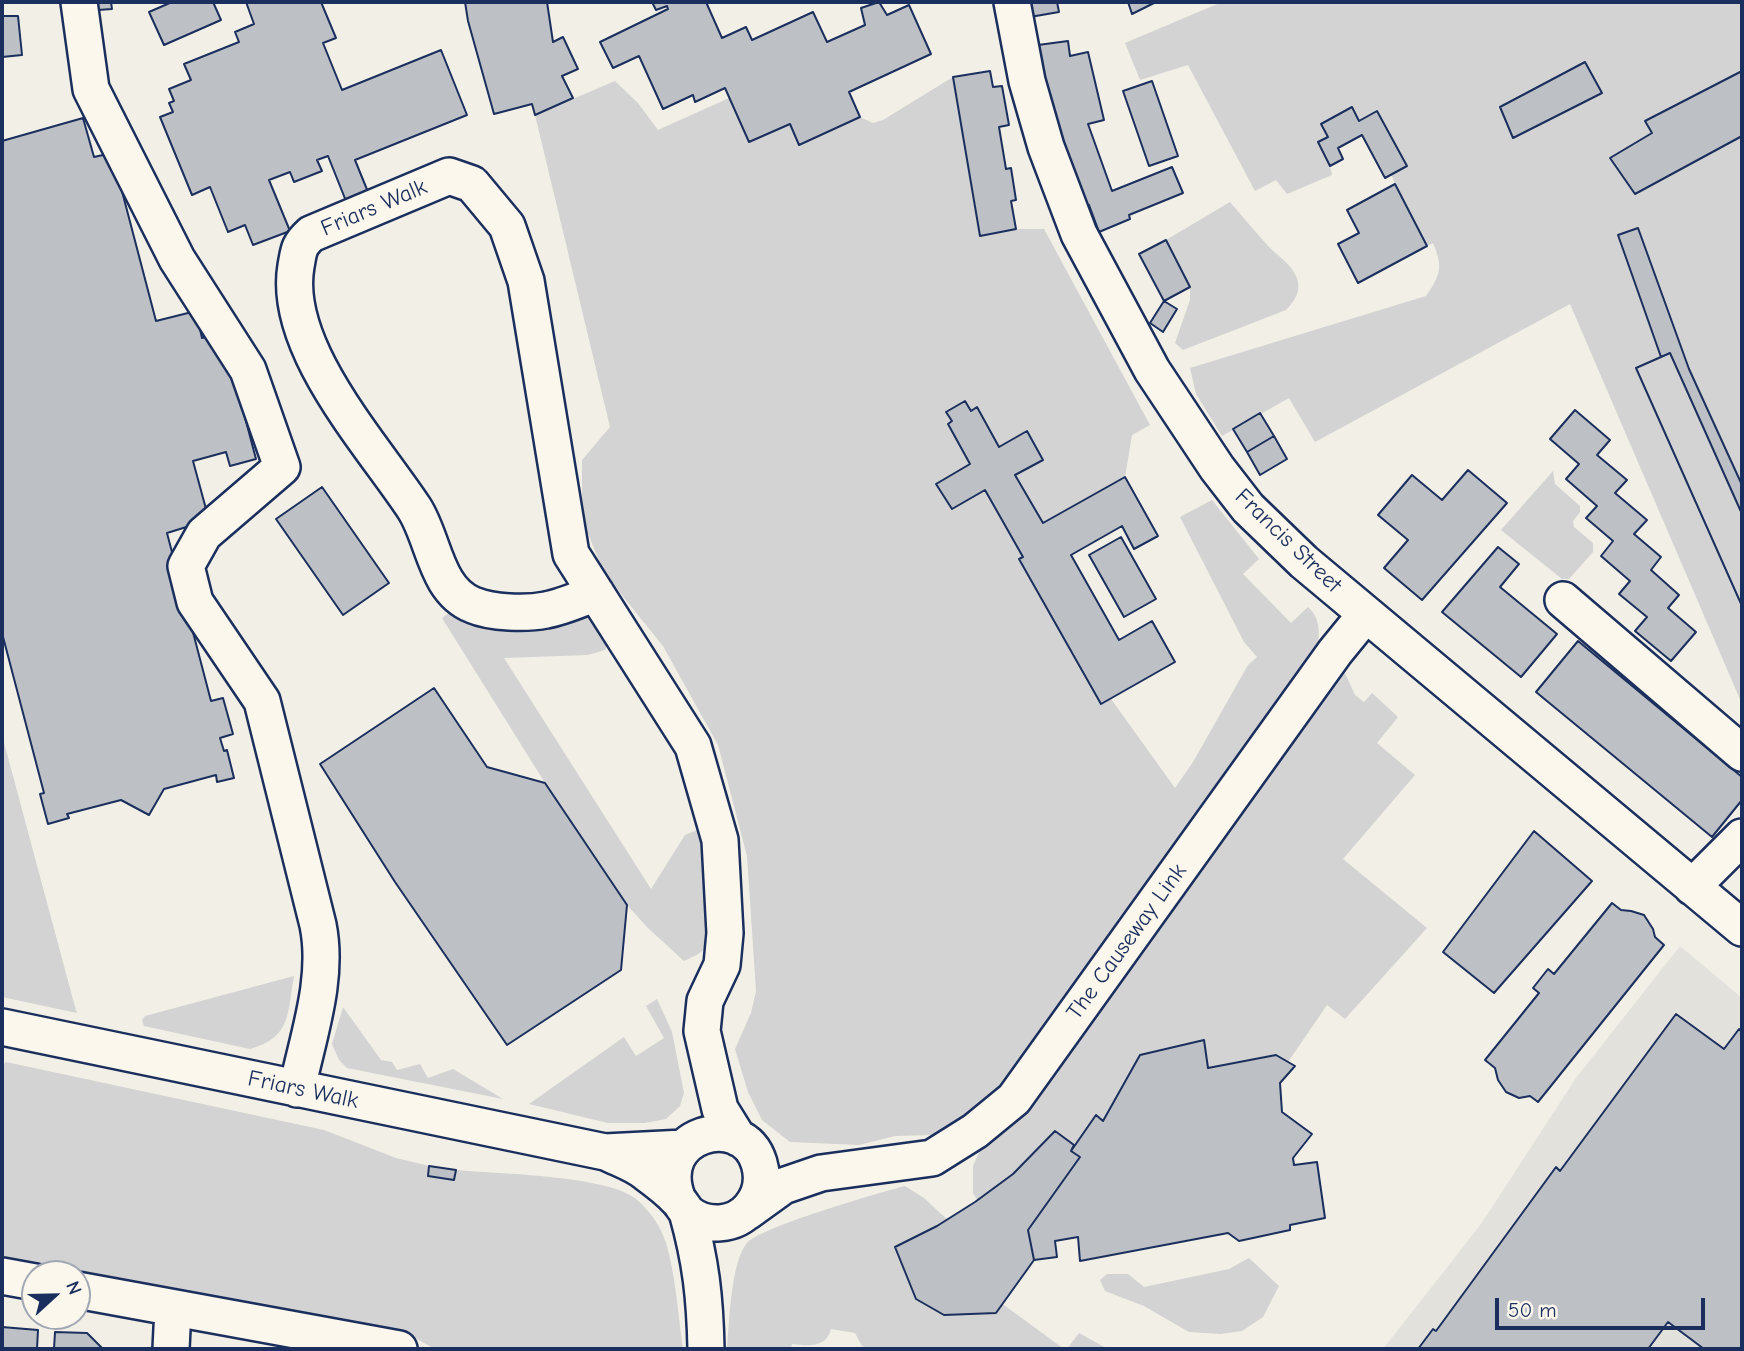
<!DOCTYPE html>
<html>
<head>
<meta charset="utf-8">
<style>
  body { margin:0 }
  #map { position:relative; width:1744px; height:1351px; overflow:hidden; background:#f2efe6; font-family:"Comic Neue",sans-serif }
  canvas { display:block }
  .frame { position:absolute; inset:0; border:4px solid #1b2f5e; pointer-events:none }
  .north { position:absolute; left:21px; top:1260px; width:70px; height:70px; box-sizing:border-box; background:#fbf7ec; border:2px solid #a1a7b3; border-radius:50%; rotate:68deg; font-size:19px; font-weight:700; line-height:28px; text-align:center; color:#1b2f5e }
  .north::after { content:''; display:block; margin:auto; width:24px; height:32px; background:#1b2f5e; clip-path:polygon(50% 0,100% 100%,50% 72%,0 100%) }
  .scale { position:absolute; left:1495px; top:1298px; width:210px; height:32px; box-sizing:border-box; border:4px solid #1b2f5e; border-top:0; padding-left:9px; font-size:21px; line-height:24px; white-space:nowrap; color:#1b2f5e; -webkit-text-stroke:5px #fbf7ec; paint-order:stroke }
</style>
</head>
<body>
<div id="map">
<canvas width="1744" height="1351"></canvas>
<div class="frame"></div>
<div class="north">N</div>
<div class="scale">50 m</div>
</div>
<script>
const context = document.querySelector('canvas').getContext('2d');
context.lineJoin = 'round';
function paint(path, color) { context.fillStyle = color; context.fill(path, 'evenodd'); }
function trace(path, color, width, dash) { context.strokeStyle = color; context.lineWidth = width; context.lineCap = dash ? 'butt' : 'round'; context.setLineDash(dash || []); context.stroke(path); }
function label(font, color, halo, rows, align = 'center') {
  context.font = font + ' "Comic Neue",sans-serif'; context.lineWidth = 6; context.setLineDash([]); context.textBaseline = 'middle'; context.strokeStyle = halo; context.fillStyle = color; for (const [text, x, y, turn = 0] of rows) {
    context.save(); context.translate(x, y); context.rotate((+turn || 0) * Math.PI / 180); context.textAlign = isNaN(turn) ? turn : align; if (halo) context.strokeText(text, 0, 0); context.fillText(text, 0, 0); context.restore();
  }
}
paint(new Path2D(`
  M1680,946L1742,998V1349H1383L1481,1224L1576,1078Z`), '#e2e1dc');
paint(new Path2D(`
  M1222,2H1742V704L1570,304L1315,442L1289,398L1222,436L1196,394L1190,368L1426,296C1441,275 1443,266 1433,243L1427,246L1395,184L1391,174L1406,166L1377,112L1359,121L1352,107L1321,124L1328,137L1318,142L1330,166L1332,175L1287,194L1276,180L1255,191L1188,65L1140,80L1125,43Z
  M953,77L980,235L1016,229H1044L1150,425L1132,435L1125,477L1043,523L1015,475L1043,460L1027,431L999,447L976,408L971,411L965,401L946,412L952,421L948,424L970,464L936,484L951,509L985,490L1023,557L1020,559L1101,703L1111,699L1175,788L1193,762L1248,665L1257,657L1244,642L1180,517L1212,500L1259,559L1243,574L1291,623L1308,607C1321,619 1319,632 1318,649L1010,1079L975,1112L935,1135L895,1136L859,1145L790,1142L762,1120L748,1092L735,1049L751,1013L756,991L747,856L718,745L663,646L604,573L587,531L582,496V460L610,427L535,115L615,81L638,103L658,130L729,98L749,142L790,124L800,145L860,117L873,123L883,120Z
  M1230,202C1243,217 1256,233 1270,248C1278,256 1291,264 1296,276C1302,289 1296,300 1286,310L1183,350L1175,343L1190,300V287L1166,240Z
  M1553,471L1555,484L1580,506V512L1573,521L1574,527L1593,543V552L1569,579H1562L1501,530Z
  M454,609L546,624L591,616L611,635L605,650L588,655L504,658L651,889L685,835L702,828C706,858 720,914 710,941C706,952 694,956 684,961L648,928L627,905L545,783L442,618Z
  M1344,671L1355,695L1364,702L1372,693L1398,717L1377,743L1415,775L1343,859L1427,928L1345,1019L1327,1005L1288,1062L1276,1055L1208,1068L1203,1041L1140,1055L1103,1121L1096,1115L1071,1150L1028,1230L1034,1260L986,1215L973,1193V1166L981,1148L1033,1105Z
  M2,735L75,1007L77,1013L2,997Z
  M294,976C287,1013 292,1037 250,1049L144,1026L142,1020L145,1016Z
  M657,999L672,1032L684,1093L680,1106L666,1119L645,1123H608L529,1104L624,1037L636,1056L664,1038L646,1006Z
  M343,1007L381,1060L392,1062L397,1070L420,1064L428,1078L453,1069L503,1099L347,1068L339,1060L332,1044Z
  M6,1062L324,1130L396,1158L429,1166L428,1176L454,1180L456,1170C497,1174 606,1175 636,1199C649,1210 661,1226 666,1243C676,1277 678,1315 683,1349H435L415,1338L77,1276V1274L2,1262V1066Z
  M905,1186L924,1198L966,1237L974,1283L1064,1349H869L862,1346L855,1333L831,1329C826,1348 809,1346 792,1344L791,1349H727C729,1324 731,1261 747,1243C761,1227 878,1193 905,1186Z
  M1249,1258L1279,1286L1263,1317L1242,1331L1221,1334L1189,1332L1144,1306L1105,1291L1100,1280L1107,1274H1128L1144,1287L1229,1269Z
  M1079,1333L1108,1349H1067Z`), '#d2d3d2');
const building = new Path2D(`
  M82,2H111L112,9L83,11Z
  M172,2H213L221,20L164,45L149,12Z
  M246,2H321L336,38L323,43L342,90L441,50L467,115L355,160L368,192L346,201L328,156L317,160L322,171L294,182L290,172L269,180L290,231L253,245L245,225L228,232L210,187L192,195L160,117L173,112L169,103L174,101L169,89L191,80L184,64L239,42L235,32L254,24Z
  M465,2H547L553,42L563,37L578,69L562,76L573,98L535,115L532,104L494,114L468,21Z
  M652,2H706L722,38L746,27L752,40L813,12L827,42L865,25L861,8L879,2L887,15L909,5L931,54L849,92L860,117L799,145L790,124L749,142L725,88L695,102L693,95L663,109L639,56L613,68L600,42L668,9L667,6L656,10Z
  M1028,2H1057L1059,12L1030,17Z
  M1128,2H1156L1132,14Z
  M2,16H18L22,55L2,57Z
  M1068,41L1070,56L1088,52L1104,120L1088,124L1112,191L1172,167L1183,193L1129,215L1130,219L1099,232L1089,205L1083,208L1049,112L1038,45Z
  M1585,62L1602,93L1513,138L1500,107Z
  M990,71L993,87L1002,86L1009,125L999,127L1006,169L1011,168L1016,200L1011,201L1016,229L980,236L953,77Z
  M1742,71V136L1635,194L1610,158L1652,133L1645,121Z
  M1152,81L1178,156L1149,166L1123,91Z
  M1352,107L1359,121L1377,111L1407,166L1385,178L1362,135L1338,148L1343,159L1330,166L1318,142L1328,137L1321,124Z
  M83,118L94,157L112,153L156,321L196,311L202,338L218,333L229,357L256,459L230,466L226,452L193,461L209,520L167,533L211,701L223,698L233,734L220,738L224,751L227,750L234,778L217,782L216,775L164,789L149,815L121,800L67,814L69,818L48,824L40,794L44,793L2,633V141Z
  M1395,184L1427,246L1358,283L1338,244L1359,233L1347,210Z
  M1638,228L1689,369L1742,485V606L1636,368L1661,357L1618,235Z
  M1166,240L1190,287L1164,301L1139,254Z
  M1164,301L1177,309L1163,332L1150,323Z
  M1670,353L1742,514V606L1636,368Z
  M965,401L971,411L977,407L999,447L1027,431L1043,460L1015,475L1043,523L1125,477L1158,536L1134,549L1122,526L1071,555L1119,640L1152,621L1175,662L1101,704L1019,559L1023,557L985,490L952,509L936,484L970,464L948,424L952,421L946,412Z
  M1575,410L1610,440L1597,455L1627,480L1615,493L1647,520L1634,534L1661,557L1651,570L1679,595L1668,608L1696,632L1671,661L1635,631L1647,617L1619,594L1630,581L1601,556L1613,541L1586,518L1597,506L1566,479L1579,464L1550,439Z
  M1260,413L1274,436L1247,452L1233,429Z
  M1274,436L1287,459L1260,475L1247,452Z
  M1468,470L1507,503L1422,600L1384,568L1408,540L1378,515L1412,475L1442,500Z
  M322,487L389,583L343,615L276,519Z
  M1121,537L1156,599L1124,617L1089,555Z
  M1498,547L1519,564L1500,587L1557,634L1521,677L1442,612Z
  M1578,641L1742,777V800L1712,837L1536,692Z
  M434,688L487,767L545,783L627,905L621,970L507,1045L395,882L320,764Z
  M1534,831L1592,881L1494,993L1443,952Z
  M1612,903L1621,910L1631,911L1644,915L1653,929L1655,937L1664,945L1538,1102L1530,1096L1519,1098L1506,1092L1498,1080L1495,1068L1485,1060L1539,993L1533,988L1548,969L1554,974Z
  M1676,1014L1724,1049L1739,1029L1742,1032V1349H1704L1668,1322L1648,1349H1418L1433,1329L1436,1331L1556,1167L1560,1171Z
  M1204,1040L1208,1068L1276,1055L1295,1066L1280,1083L1282,1112L1312,1134L1293,1158L1294,1165L1317,1162L1325,1218L1290,1225V1230L1239,1241L1228,1233L1080,1261L1078,1237L1055,1241L1057,1257L1034,1260L1028,1230L1080,1157L1071,1151L1096,1115L1103,1121L1140,1055Z
  M1055,1131L1074,1145L1071,1151L1080,1157L1028,1230L1034,1260L996,1313L944,1315L916,1299L895,1247L937,1226L975,1202L1013,1174Z
  M429,1166L456,1170L454,1180L428,1176Z
  M2,1327L38,1330L37,1349H2Z
  M55,1332L87,1333L103,1349H54Z`);
paint(building, '#bdc0c4');
trace(building, '#1b2f5e', 2);
const minor = new Path2D(`
  M79,2L91,89L177,259L248,370L282,467L204,534L186,566L195,602L262,701L318,925C329,979 308,1036 297,1089
  M1012,2L1027,81L1046,147L1079,234L1152,370L1217,468L1248,508L1304,562L1742,928
  M596,593C580,599 563,607 546,610C526,614 492,613 473,605C435,590 434,538 414,508C371,443 282,347 296,266C299,250 298,246 311,234L449,176L472,184L507,226L526,281L571,554L693,746L720,840L725,933L722,965L705,1001L702,1031L720,1109L738,1138
  M1563,600L1742,753
  M1692,887L1742,837
  M2,1027L605,1152L684,1148
  M608,1153C620,1159 635,1164 646,1173C657,1181 669,1190 678,1200C682,1204 684,1209 688,1213C706,1228 735,1226 750,1208C761,1195 764,1179 759,1163C743,1109 651,1133 678,1200
  M687,1212C701,1261 705,1299 706,1349
  M747,1212L783,1186L821,1173L932,1158L975,1131L1014,1099L1335,652L1366,614
  M2,1276L35,1282
  M77,1290L399,1349
  M171,1349L173,1308`);
trace(minor, '#1b2f5e', 40);
trace(minor, '#fbf7ec', 35);
label('23px', '#1b2f5e', '#fbf7ec', [
  ["Friars Walk",374,208,-23],
  ["Francis Street",1288,541,44],
  ["The Causeway Link",1127,942,-54],
  ["Friars Walk",303,1090,12]
]);
</script>
</body>
</html>
